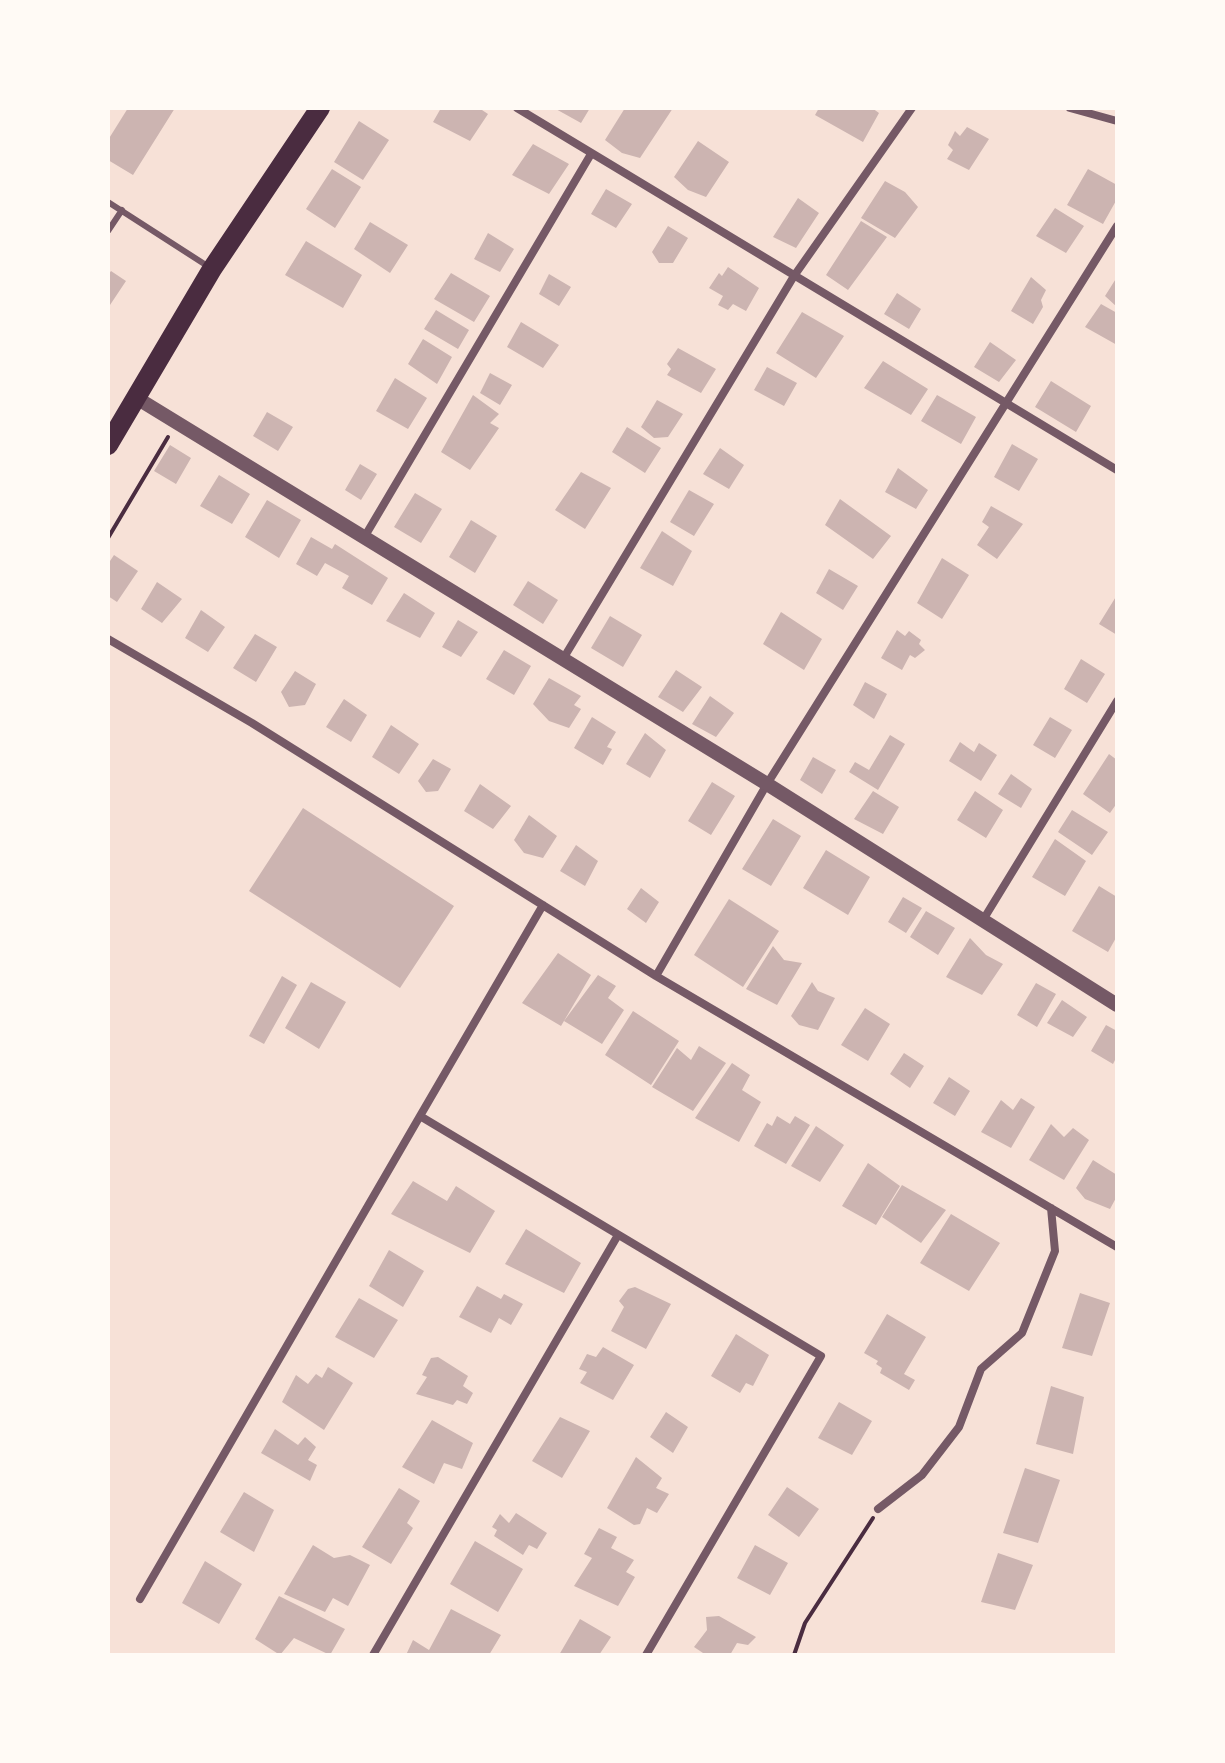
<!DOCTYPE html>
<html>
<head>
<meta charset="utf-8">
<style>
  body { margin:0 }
  #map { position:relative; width:1225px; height:1763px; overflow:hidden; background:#f7e1d7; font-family:"Alegreya Sans",sans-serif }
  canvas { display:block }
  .frame { position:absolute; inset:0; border:110px solid #fffaf5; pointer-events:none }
</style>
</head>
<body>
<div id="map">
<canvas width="1225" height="1763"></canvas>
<div class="frame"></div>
</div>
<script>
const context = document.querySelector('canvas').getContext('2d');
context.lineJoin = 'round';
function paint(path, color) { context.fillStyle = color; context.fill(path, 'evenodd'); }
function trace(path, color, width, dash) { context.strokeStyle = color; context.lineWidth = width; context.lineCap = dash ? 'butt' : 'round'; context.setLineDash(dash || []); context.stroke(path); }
paint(new Path2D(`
  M128,108H175L133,175L108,160V140Z
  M441,108H479L488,114L470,141L433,122Z
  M554,108H590L581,123Z
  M625,108H673L640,158L622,153L605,140Z
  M819,108H872L879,113L863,142L815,115Z
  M359,121L389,140L363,180L334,162Z
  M967,127L989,139L969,170L947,159L953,150L948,145L955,131L960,136Z
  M698,141L729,162L706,197L688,190L674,177Z
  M533,144L569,164L549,194L512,175Z
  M332,169L361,187L335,228L306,209Z
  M1088,169L1117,185V199L1103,224L1067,205Z
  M885,181L905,192L918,207L895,238L861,218Z
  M606,189L632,204L616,228L591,214Z
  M798,198L819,213L796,248L773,237Z
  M1055,208L1084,226L1066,253L1036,236Z
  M861,221L887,237L848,290L826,275Z
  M370,222L408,245L390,273L354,249Z
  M668,226L688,238L673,263H659L652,252Z
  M488,233L514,249L500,272L474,259Z
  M306,241L362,275L343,308L285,275Z
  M728,267L759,288L746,311L733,304L728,310L718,305L723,296L709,288L719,273L722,276Z
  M111,271L126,281L108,308V275Z
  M451,273L490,296L474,322L434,299Z
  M549,274L571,287L559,306L539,294Z
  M1031,277L1046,290L1041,300L1043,307L1033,324L1011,311Z
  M1117,277V307L1105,296Z
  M897,293L921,309L909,329L884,314Z
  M1101,304L1117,313V345L1085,327Z
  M436,310L469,330L458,349L424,329Z
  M802,312L844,336L816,378L776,353Z
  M521,322L559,345L543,368L507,347Z
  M423,339L452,357L437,384L408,364Z
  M990,342L1016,360L999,382L974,367Z
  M678,348L716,369L701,393L667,375L671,369L667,364Z
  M883,361L928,389L911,415L864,388Z
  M767,367L797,383L784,406L754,390Z
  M490,373L512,385L500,405L480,393Z
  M395,378L427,398L408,429L376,411Z
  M1051,381L1091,406L1076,432L1035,407Z
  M473,395L499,414L490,423L499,428L470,470L441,452Z
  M937,395L976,417L961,444L921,421Z
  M657,400L683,414L668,437L654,438L641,427Z
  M267,412L293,427L278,451L253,436Z
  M627,427L661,448L645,473L612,452Z
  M1012,444L1038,459L1019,491L994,477Z
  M170,445L191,458L176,484L154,471Z
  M720,448L744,465L729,489L703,474Z
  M360,464L377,474L361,500L345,490Z
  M898,468L928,490L916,509L885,492Z
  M581,472L611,488L585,529L555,510Z
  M219,475L250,494L232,524L200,506Z
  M689,490L714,504L694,536L670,522Z
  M415,493L442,509L421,543L394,527Z
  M840,499L891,536L873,559L825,525Z
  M267,500L301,520L279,558L245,537Z
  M991,506L1023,524L997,559L977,545L989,527L982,522Z
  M471,520L497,536L475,573L449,557Z
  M662,531L692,551L673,586L640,568Z
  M311,537L332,549L335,544L388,578L372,605L342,588L349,576L325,563L317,576L296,564Z
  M114,555L138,571L117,602L108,596V564Z
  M942,558L969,575L942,619L917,603Z
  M829,569L858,586L843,610L816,593Z
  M528,581L558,600L543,624L513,605Z
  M157,582L182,599L162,623L141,609Z
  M404,593L435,613L420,638L386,621Z
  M1117,595V635L1099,624Z
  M201,610L225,627L208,652L185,638Z
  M781,612L822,639L804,670L763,644Z
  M610,616L642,635L623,667L591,648Z
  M458,620L478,632L461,657L442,647Z
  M897,630L905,636L909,631L921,640L919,644L925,650L915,658L910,655L902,670L881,658Z
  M255,634L277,647L256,682L233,668Z
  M504,650L531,666L514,695L486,679Z
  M1081,659L1105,674L1087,703L1064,689Z
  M676,670L702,687L683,712L658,697Z
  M295,671L316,684L305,705L289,707L281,692Z
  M549,678L581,696L574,705L581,709L569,728L549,721L533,704Z
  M865,682L887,694L874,719L853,705Z
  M710,696L734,713L716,737L692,724Z
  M344,699L367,715L351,742L326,727Z
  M592,717L616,732L607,747L612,749L603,765L574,748Z
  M1050,717L1072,730L1055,758L1033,745Z
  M391,725L419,744L399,774L372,757Z
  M645,733L666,750L650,778L626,764Z
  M890,735L905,744L878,790L849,772L855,762L869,770Z
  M960,742L974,752L979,743L997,755L981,781L949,761Z
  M1109,754L1117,760V803L1110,813L1083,794Z
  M813,757L836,770L822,794L800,780Z
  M433,759L451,769L438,791L426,792L418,781Z
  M1011,774L1032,789L1021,808L998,794Z
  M712,782L735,796L711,835L688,821Z
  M480,784L511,806L493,829L464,811Z
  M873,791L899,807L883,834L854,819Z
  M975,791L1003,810L986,838L957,820Z
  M303,808L454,906L400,988L249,891Z
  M1072,810L1108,832L1092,855L1058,832Z
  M529,815L557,836L543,858L524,853L514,840Z
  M773,819L801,836L771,886L742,869Z
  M1055,839L1086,861L1065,896L1032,877Z
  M576,845L598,861L585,886L560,871Z
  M826,850L870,877L848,915L803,888Z
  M1099,886L1117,897V936L1108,952L1072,931Z
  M641,888L659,902L646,923L627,909Z
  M903,897L922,908L906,933L888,922Z
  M729,899L779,931L743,987L694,955Z
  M926,911L955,928L938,955L910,937Z
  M970,938L986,955L1003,964L982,995L946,977Z
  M773,946L784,960L802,963L777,1005L746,989Z
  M558,953L591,975L561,1026L522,1003Z
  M598,975L616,986L608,998L624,1010L602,1044L564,1021Z
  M282,976L297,985L264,1044L249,1036Z
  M311,982L346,1002L319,1049L285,1028Z
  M812,982L818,991L835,998L818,1030L799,1025L791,1016Z
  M1036,983L1056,994L1037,1027L1017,1015Z
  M1062,1000L1087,1017L1073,1037L1047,1023Z
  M865,1008L890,1024L868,1061L841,1045Z
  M633,1011L679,1041L651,1085L605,1055Z
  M1106,1025L1117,1031V1056L1113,1064L1091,1051Z
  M699,1046L726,1063L693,1111L652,1087L677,1048L691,1060Z
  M904,1053L924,1066L910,1088L890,1074Z
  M732,1063L750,1075L742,1090L761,1102L739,1142L695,1118Z
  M949,1077L970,1091L955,1116L933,1103Z
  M1021,1098L1035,1107L1011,1148L981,1132L1001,1100L1013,1110Z
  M777,1116L790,1124L795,1116L810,1125L786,1164L754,1146L767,1123L772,1126Z
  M1051,1124L1064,1137L1073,1128L1089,1140L1064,1180L1029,1160Z
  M816,1126L844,1145L820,1182L791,1166Z
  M1093,1160L1117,1175V1196L1110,1209L1085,1199L1076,1188Z
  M868,1163L900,1186L876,1225L842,1206Z
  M413,1181L447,1201L456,1186L495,1211L470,1253L391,1214Z
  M902,1185L946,1210L921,1243L882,1217Z
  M951,1214L1000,1243L969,1291L920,1263Z
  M526,1229L581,1263L564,1293L505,1264Z
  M389,1250L424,1271L403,1307L369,1286Z
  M477,1286L501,1299L504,1294L523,1304L511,1325L499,1318L491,1333L459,1317Z
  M635,1287L671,1304L646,1349L611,1331L624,1307L619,1301L628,1289Z
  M1080,1293L1110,1303L1092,1356L1062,1348Z
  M359,1298L398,1320L374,1358L335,1337Z
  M887,1314L926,1337L904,1374L915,1380L909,1390L880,1373L882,1368L876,1364L878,1361L864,1353Z
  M736,1334L769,1355L753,1386L746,1383L740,1393L711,1376Z
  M603,1347L634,1365L613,1400L580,1383L587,1372L579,1369L587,1354L596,1357Z
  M438,1357L468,1376L463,1386L473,1393L467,1404L457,1400L453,1405L416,1394L427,1377L422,1375L431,1358Z
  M328,1367L353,1383L324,1430L282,1402L296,1375L308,1384L316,1374L322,1378Z
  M1051,1386L1084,1397L1073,1454L1036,1444Z
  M839,1402L872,1421L852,1455L818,1438Z
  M666,1412L688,1427L673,1453L650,1437Z
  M560,1417L590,1431L562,1478L532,1461Z
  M432,1420L473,1443L462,1469L444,1463L434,1484L402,1467Z
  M275,1429L298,1445L305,1437L316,1447L308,1460L317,1465L310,1481L261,1453Z
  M636,1457L662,1478L656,1488L669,1494L657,1513L647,1508L640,1524L634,1525L607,1508Z
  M1025,1468L1060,1480L1038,1543L1003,1533Z
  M787,1487L819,1509L799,1537L768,1515Z
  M399,1488L420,1501L407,1523L413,1528L391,1564L362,1547Z
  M244,1492L274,1510L254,1552L220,1532Z
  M516,1513L547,1533L537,1549L529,1545L523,1555L494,1536L497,1530L492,1527L500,1514L509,1523Z
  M599,1528L617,1537L611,1548L634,1560L626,1572L635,1577L618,1606L574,1586L592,1558L584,1554Z
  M475,1541L523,1569L498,1612L450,1584Z
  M313,1545L334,1558L350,1555L370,1565L348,1606L333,1598L325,1612L284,1594Z
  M755,1545L788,1563L770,1595L737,1578Z
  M998,1553L1033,1565L1015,1610L981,1602Z
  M205,1561L242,1584L219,1624L182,1603Z
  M279,1596L345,1629L330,1655L294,1638L280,1655L255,1639Z
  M451,1609L501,1635L489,1655H406L413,1640L429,1650Z
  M719,1616L756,1637L748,1645L737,1643L730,1655H706L694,1647L707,1630L706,1617Z
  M580,1619L611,1637L599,1655H559Z`), '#ccb4b1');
trace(new Path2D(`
  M108,538L168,437
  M794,1655L805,1623L873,1518`), '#4a2c40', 4);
trace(new Path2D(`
  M108,202L209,267
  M108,231L122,210`), '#755966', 6);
trace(new Path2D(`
  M517,108L1117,470
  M1070,108L1117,121
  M365,536L591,154
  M108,639L252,723L656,976L1117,1247
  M563,659L794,276L912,108
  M543,905L420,1116L821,1356L646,1655
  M983,920L1117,701
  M656,976L767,784L1117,226
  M878,1509L922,1475L959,1427L981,1369L1022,1333L1055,1251L1051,1208
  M140,1599L420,1116
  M373,1655L618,1235`), '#755966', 8);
trace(new Path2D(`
  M135,397L767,784L1117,1005`), '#755966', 14);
trace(new Path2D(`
  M108,445L212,269L320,108`), '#4a2c40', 20);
</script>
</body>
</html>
